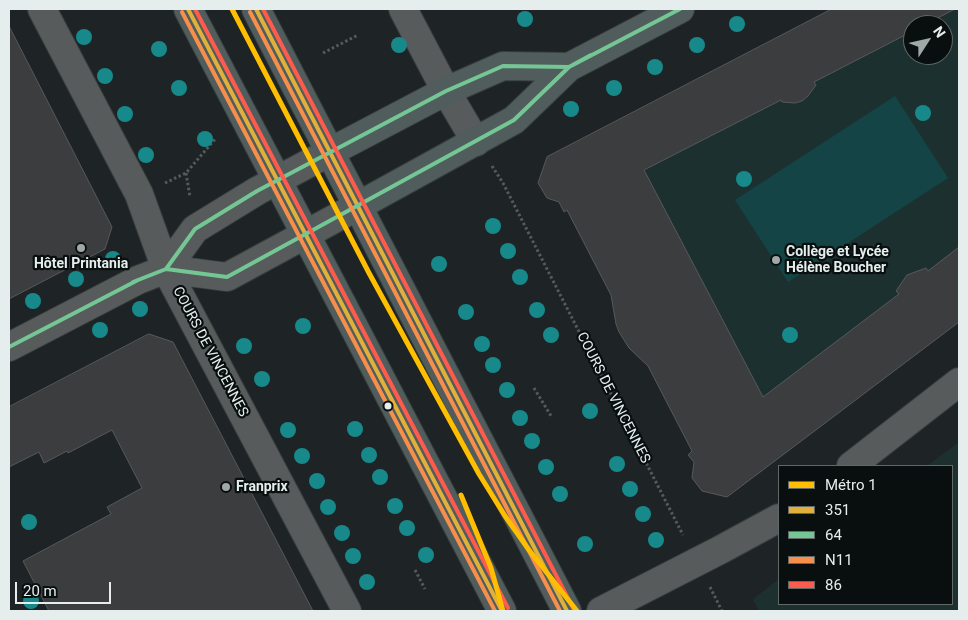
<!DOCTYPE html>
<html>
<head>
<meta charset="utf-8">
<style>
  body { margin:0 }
  #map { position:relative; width:968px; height:620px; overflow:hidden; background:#1e2425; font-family:Roboto,sans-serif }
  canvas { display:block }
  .frame { position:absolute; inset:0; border:10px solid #e5eded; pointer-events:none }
  .legend { position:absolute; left:778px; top:465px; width:175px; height:140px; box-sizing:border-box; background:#090f0f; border:1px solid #616868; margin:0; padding:6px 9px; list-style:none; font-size:15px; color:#e5eded }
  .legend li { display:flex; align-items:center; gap:10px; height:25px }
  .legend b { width:25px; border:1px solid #616868 }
  .north { position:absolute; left:903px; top:15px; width:50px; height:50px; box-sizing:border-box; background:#090f0f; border:1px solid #616868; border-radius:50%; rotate:55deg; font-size:14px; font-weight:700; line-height:20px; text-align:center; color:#e5eded }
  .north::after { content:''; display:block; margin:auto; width:18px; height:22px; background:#9fa7a7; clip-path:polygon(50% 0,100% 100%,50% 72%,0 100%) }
  .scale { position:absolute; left:15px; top:582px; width:96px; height:22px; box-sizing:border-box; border:2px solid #e5eded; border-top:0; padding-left:6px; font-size:15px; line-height:18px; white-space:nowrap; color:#e5eded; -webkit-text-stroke:4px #090f0f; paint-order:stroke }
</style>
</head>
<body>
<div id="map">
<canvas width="968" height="620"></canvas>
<div class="frame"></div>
<ul class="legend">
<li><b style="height:6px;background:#ffbe00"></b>Métro 1</li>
<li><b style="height:6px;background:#e0b03b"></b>351</li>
<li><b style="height:6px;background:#75c695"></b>64</li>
<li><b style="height:6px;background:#f78f4b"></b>N11</li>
<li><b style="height:6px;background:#ff5b4d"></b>86</li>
</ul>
<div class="north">N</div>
<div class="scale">20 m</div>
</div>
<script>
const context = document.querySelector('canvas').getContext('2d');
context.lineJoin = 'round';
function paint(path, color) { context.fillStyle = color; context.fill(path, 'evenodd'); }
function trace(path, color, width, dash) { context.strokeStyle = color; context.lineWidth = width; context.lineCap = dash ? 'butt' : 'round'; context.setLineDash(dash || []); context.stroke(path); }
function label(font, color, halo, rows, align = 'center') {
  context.font = font + ' Roboto,sans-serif'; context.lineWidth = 4.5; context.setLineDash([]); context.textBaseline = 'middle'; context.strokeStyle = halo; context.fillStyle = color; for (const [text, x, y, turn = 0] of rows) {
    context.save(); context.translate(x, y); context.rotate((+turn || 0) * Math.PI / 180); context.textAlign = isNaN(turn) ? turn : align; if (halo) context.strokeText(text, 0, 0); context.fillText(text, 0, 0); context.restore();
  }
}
paint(new Path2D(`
  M832,9H959V322L757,475L709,492L702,491L692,478L693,470L697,467L688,455L692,451L642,355L638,357L629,348L619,332L613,310L618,307L567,211L564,212L558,198L554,200L547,198L538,183L547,157ZM913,25H943V55H913Z
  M959,442V611H759L753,599L779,579V604H952V466H927Z`), '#1c3030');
paint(new Path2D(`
  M895,96L948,178L788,282L735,200Z`), '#144445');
const building = new Path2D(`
  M832,9H955L924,25H913V31L814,82L816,85L808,96L802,101L795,103L782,102L781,100L644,170L763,397L899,294L896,291L907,275L926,268L928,271L959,247V322L727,497L702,491L692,478L694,462L688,455L692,451L648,366L629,348L619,332L616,324L611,295L567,210L564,212L559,202L547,198L538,183L547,157Z
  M9,26L112,227L105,249L9,299Z
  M149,334L173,342L313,611H49L23,561L111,514L107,507L142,488L112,430L68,453L67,451L44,463L39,452L9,467V407Z`);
paint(building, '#3c3d3e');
trace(building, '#575859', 1);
const minor = new Path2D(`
  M42,9L139,194L166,269L347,611
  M403,9L446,91L476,142
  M166,269L195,229L257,191L330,152
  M9,347L138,280L166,269L227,277L358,206
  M851,466L959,382
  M601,611L720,550L779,518`);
const major = new Path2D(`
  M188,9L502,611
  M256,9L567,611
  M330,152L446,91L503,66L569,67
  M358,206L514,120L569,67L680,9`);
trace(minor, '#383e3e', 30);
trace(major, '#383e3e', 30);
trace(new Path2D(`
  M323,53L358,35
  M492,166L503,183L683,535
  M186,173L190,197
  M165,183L186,173L216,138
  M534,388L551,416
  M415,570L425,589
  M710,587L722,611`), '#555a5b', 3, [2.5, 2.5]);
trace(minor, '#575b5b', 28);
trace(major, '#515d5d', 28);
trace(new Path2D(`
  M188,9L502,611
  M256,9L567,611`), '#e0b03b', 4);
trace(new Path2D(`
  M133,282L166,269L195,229L257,191L446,91L503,66L569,67L591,55
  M9,347L138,280L166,269L227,277L514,120L569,67L680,9`), '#75c695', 4);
trace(new Path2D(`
  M182,12L495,611
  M250,12L560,611`), '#f78f4b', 4);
trace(new Path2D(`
  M195,9L508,608
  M263,9L573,608`), '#ff5b4d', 4);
trace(new Path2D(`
  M232,9L369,273L479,474L505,516L529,550L577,611
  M461,495L491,568L503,611`), '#ffbe00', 5);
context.fillStyle = '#18898b';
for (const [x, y] of [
  [525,19],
  [737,24],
  [84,37],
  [399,45],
  [697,45],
  [159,49],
  [655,67],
  [105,76],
  [179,88],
  [614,88],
  [571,109],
  [923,113],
  [125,114],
  [205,139],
  [146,155],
  [744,179],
  [493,226],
  [508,251],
  [113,259],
  [439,264],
  [520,277],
  [76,279],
  [33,301],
  [140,309],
  [537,310],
  [466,312],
  [303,326],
  [100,330],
  [551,335],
  [790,335],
  [482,344],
  [244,346],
  [493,365],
  [262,379],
  [507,390],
  [590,411],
  [520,418],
  [355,429],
  [288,430],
  [532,441],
  [369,455],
  [302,456],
  [617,464],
  [546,467],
  [380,477],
  [317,481],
  [630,489],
  [560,494],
  [395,506],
  [328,507],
  [643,514],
  [29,522],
  [407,528],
  [342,533],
  [656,540],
  [585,544],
  [426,555],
  [353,556],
  [367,582],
  [31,601]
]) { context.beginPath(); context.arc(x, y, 8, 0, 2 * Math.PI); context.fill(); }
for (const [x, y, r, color] of [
  [81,248,5,"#9fa7a7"],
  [776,260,5,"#9fa7a7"],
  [388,406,4.5,"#e5eded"],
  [226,487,5,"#9fa7a7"]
]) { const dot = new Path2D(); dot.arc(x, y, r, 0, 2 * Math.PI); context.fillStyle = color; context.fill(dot); trace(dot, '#090f0f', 2); }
label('bold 14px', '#e5eded', '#090f0f', [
  ["Collège et Lycée",786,252],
  ["Hélène Boucher",786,268],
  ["Hôtel Printania",81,264,"center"],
  ["Franprix",236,487]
], 'left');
label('14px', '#e5eded', '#090f0f', [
  ["COURS DE VINCENNES",210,352,62],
  ["COURS DE VINCENNES",613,398,63]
]);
</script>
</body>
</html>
